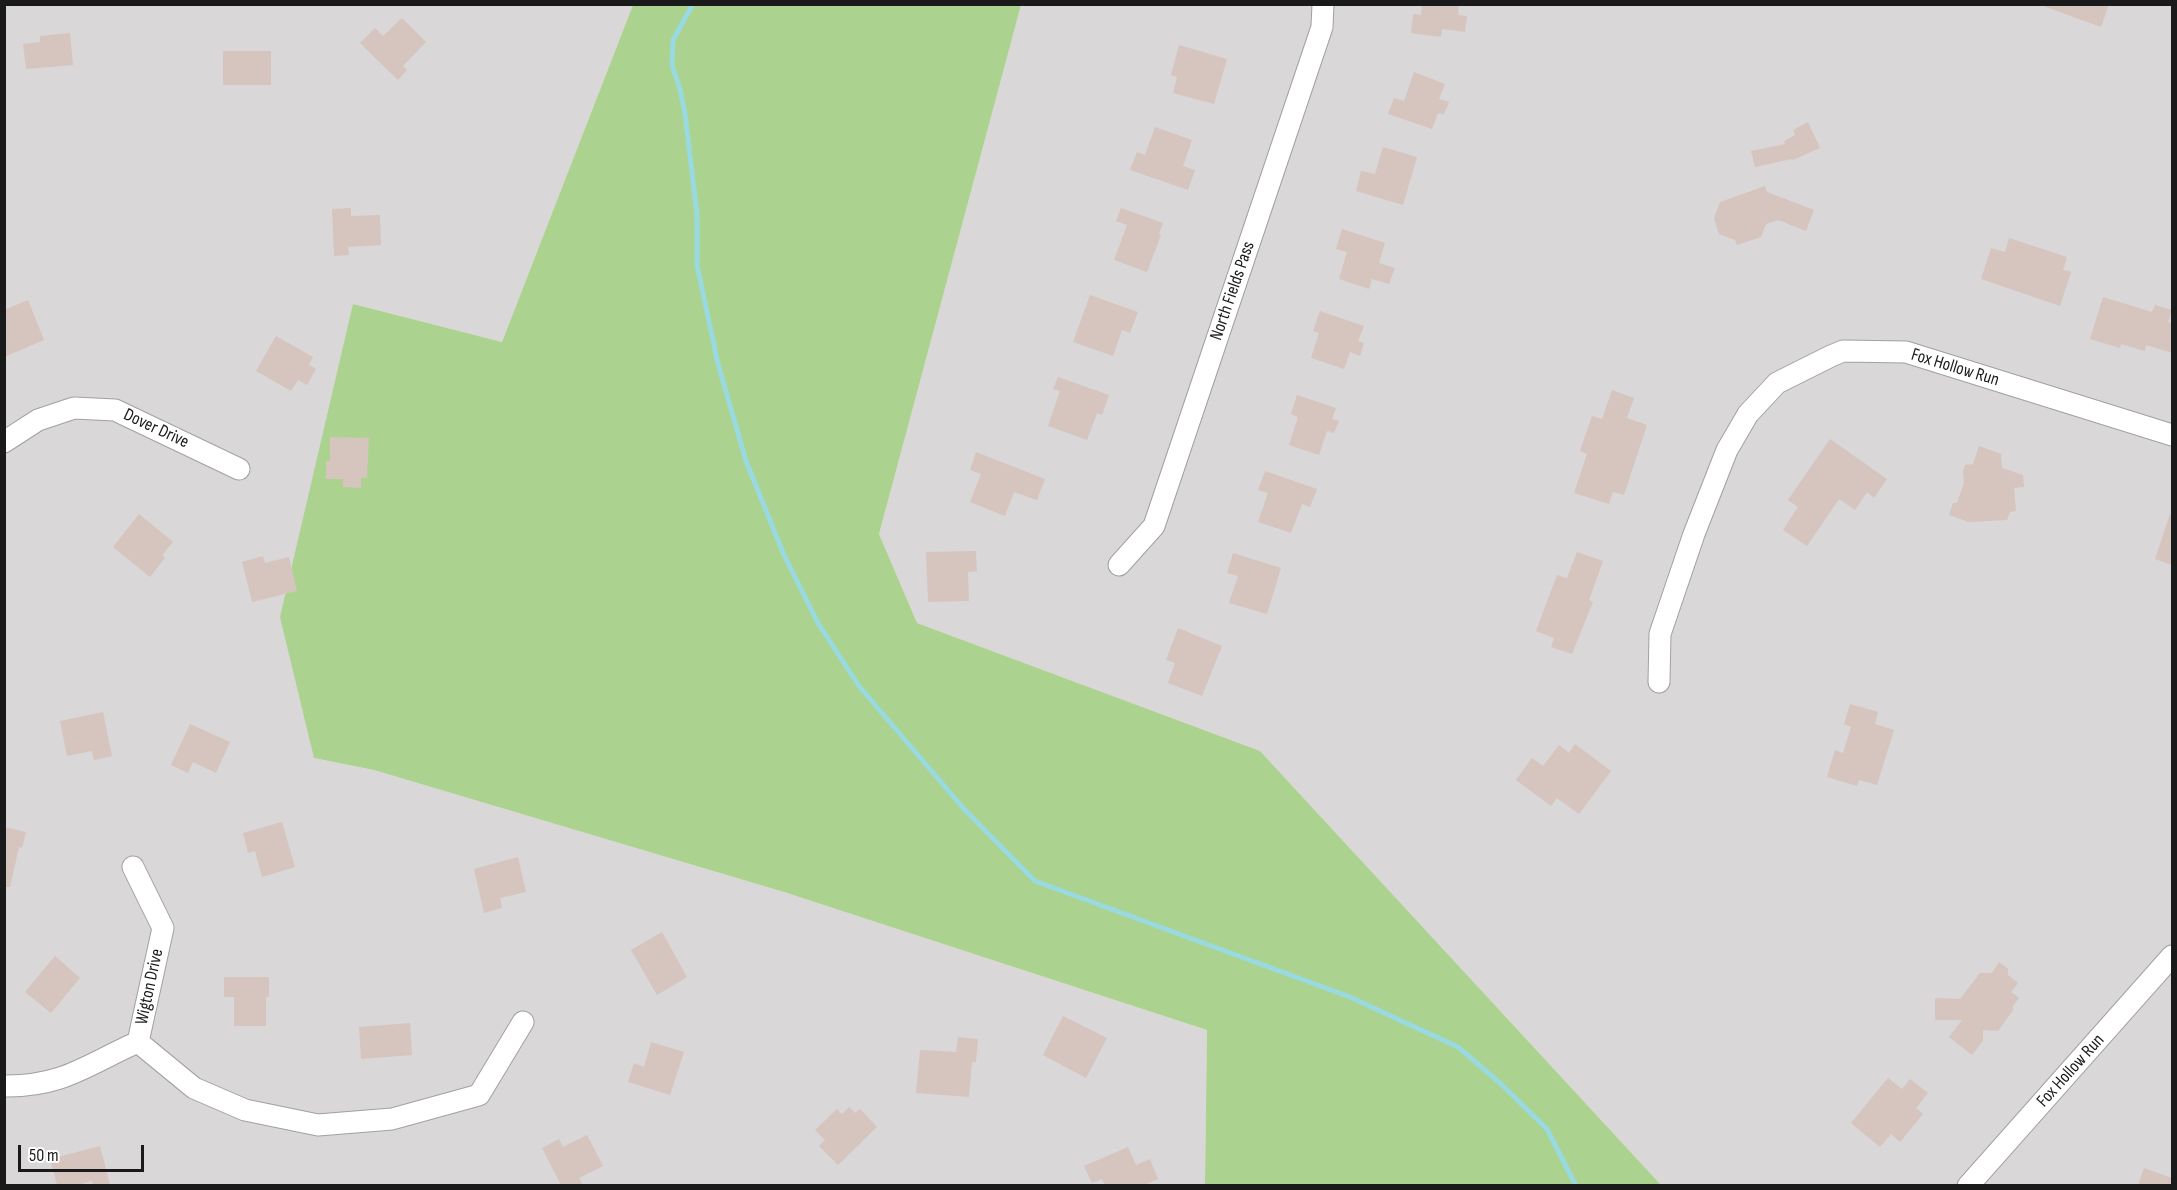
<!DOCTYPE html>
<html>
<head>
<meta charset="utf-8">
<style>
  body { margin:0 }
  #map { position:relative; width:2177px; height:1190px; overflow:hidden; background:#eee7de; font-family:"Sofia Sans Condensed",sans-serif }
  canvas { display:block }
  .frame { position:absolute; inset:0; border:6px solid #1a1a1a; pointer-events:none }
  .scale { position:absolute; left:18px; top:1145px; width:126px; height:27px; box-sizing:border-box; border:3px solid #1a1a1a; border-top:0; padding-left:8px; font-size:18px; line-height:21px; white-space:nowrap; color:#1a1a1a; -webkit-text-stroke:4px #fff; paint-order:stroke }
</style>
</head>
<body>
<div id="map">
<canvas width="2177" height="1190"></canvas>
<div class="frame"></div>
<div class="scale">50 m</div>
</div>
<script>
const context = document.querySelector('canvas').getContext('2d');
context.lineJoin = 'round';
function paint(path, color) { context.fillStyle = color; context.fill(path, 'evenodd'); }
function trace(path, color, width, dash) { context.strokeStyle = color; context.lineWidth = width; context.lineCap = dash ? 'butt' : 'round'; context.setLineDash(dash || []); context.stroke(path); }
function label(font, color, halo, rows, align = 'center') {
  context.font = font + ' "Sofia Sans Condensed",sans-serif'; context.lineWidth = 5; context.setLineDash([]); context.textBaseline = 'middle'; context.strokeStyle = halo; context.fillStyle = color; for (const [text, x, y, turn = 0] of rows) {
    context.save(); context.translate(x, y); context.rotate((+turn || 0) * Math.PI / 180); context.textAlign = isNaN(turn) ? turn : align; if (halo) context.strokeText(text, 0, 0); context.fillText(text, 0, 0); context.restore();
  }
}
paint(new Path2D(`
  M5,5H633L502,342L353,304L314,758L374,770L784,892L1207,1030L1205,1185L5,1186Z
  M1021,5H2172V1185H1661L1260,751L917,623L879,534Z`), '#d9d7d7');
paint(new Path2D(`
  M633,5H1021L879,534L917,623L1260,751L1661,1185H1205L1207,1030L784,892L374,770L314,758L280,617L353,304L502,342Z`), '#abd28e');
trace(new Path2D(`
  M693,4L673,40L672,65L680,89L685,114L697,214V265L718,364L746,461L784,555L818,623L859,686L964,809L1035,881L1350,997L1458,1047L1500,1083L1547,1129L1576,1186`), '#99dae1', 5);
paint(new Path2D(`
  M1422,4H1459L1458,15L1467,16L1465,32L1442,29L1441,37L1411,33L1413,14L1421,15Z
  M2043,4H2109L2101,27L2043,6Z
  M402,18L426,42L403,66L407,70L398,80L360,43L375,28L383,36Z
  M70,33L73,65L26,69L23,44L40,42V36Z
  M1179,45L1227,59L1214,104L1173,93L1177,77L1171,75Z
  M223,51H271V85H223Z
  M1414,72L1445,84L1439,99L1449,102L1444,114L1438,113L1432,129L1388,114L1394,98L1404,101Z
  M1808,122L1820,148L1793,160L1792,159L1755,167L1751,151L1785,144L1784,141L1795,135L1793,130Z
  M1155,127L1192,140L1183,166L1195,170L1188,190L1130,170L1137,152L1145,155Z
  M1383,147L1417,157L1403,205L1356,191L1361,171L1375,174Z
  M1765,186L1767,192L1814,210L1806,231L1778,220L1766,224L1761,237L1737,245L1735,240L1719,234L1714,218L1720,202Z
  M351,208V216L380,215L381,245L348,247L349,255L334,256L332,209Z
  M1121,208L1163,223L1159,234L1161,235L1147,272L1114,260L1127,225L1116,221Z
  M1342,229L1385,243L1379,263L1395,268L1389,284L1372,279L1369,289L1339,279L1347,252L1336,249Z
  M2009,238L2067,257L2063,270L2071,272L2060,306L1981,279L1991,248L2005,252Z
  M1090,295L1138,312L1130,333L1122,330L1113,356L1073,342Z
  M2103,297L2152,312L2155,305L2172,310L2168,322L2172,323V353L2146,345L2145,351L2121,344L2120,348L2090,339Z
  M28,300L44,340L4,357V310Z
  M1320,311L1364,326L1358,341L1364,343L1360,356L1350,352L1344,369L1311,358L1319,333L1313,331Z
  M276,336L313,357L309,365L316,369L307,385L298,380L291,391L256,371Z
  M1058,377L1109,395L1102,415L1097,413L1087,440L1048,426L1060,391L1053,389Z
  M1612,390L1634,398L1627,418L1647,425L1624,495L1613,492L1609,504L1574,493L1587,454L1580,451L1592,416L1602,419Z
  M1297,395L1336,408L1332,419L1339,421L1334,433L1327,431L1319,455L1289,445L1298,417L1291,414Z
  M330,437L369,438L367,478H361V488L343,487V479H326V461H330Z
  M1830,439L1887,479L1874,498L1867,492L1855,510L1839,499L1807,546L1783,530L1798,507L1788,500Z
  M1979,446L2001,454L2002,468L2023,475L2024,487L2014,488L2016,511L2010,512L2007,520L1969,522L1949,515L1953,503H1957L1964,483L1963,471L1965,465L1973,464Z
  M976,452L1045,479L1037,500L1014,492L1005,516L970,502L981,474L970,470Z
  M1265,471L1317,489L1310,507L1302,504L1291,533L1258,522L1268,493L1258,490Z
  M139,514L173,542L162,555L165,558L150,577L113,547Z
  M2170,514H2172V565L2155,559Z
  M976,551L977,571L968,572L969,601L928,602L926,552Z
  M1577,552L1603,561L1589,600L1593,602L1572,654L1551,647L1554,638L1536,631L1557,575L1567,578Z
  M1233,553L1281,568L1267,614L1229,603L1238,576L1227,573Z
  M263,556L265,563L289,557L297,591L252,602L242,562Z
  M1178,628L1222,646L1202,696L1168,683L1175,663L1166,660Z
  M1850,704L1878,712L1875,724L1894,730L1877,785L1859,780L1857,786L1827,777L1835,750L1843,753L1851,727L1844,724Z
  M103,712L112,756L94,760L92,751L67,756L60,721Z
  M190,724L230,742L216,773L193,762L188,773L171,765Z
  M1575,744L1611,771L1579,814L1557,798L1551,806L1516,780L1532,758L1543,766L1559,745L1569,753Z
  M282,822L295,867L262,877L255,851L248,853L243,833Z
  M4,827L26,832L22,848L19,847L10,887H4Z
  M518,857L526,892L500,898L502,908L484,913L474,869Z
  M662,932L687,977L657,995L631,950Z
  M55,956L80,978L51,1013L25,992Z
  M1999,962L2008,969V975L2018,983L2011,992L2019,998L2013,1006V1010L1998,1031L1983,1030V1041L1972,1055L1949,1037L1962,1020H1935V998L1960,999L1980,973H1992Z
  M224,977H269V997H266V1026H234V997H224Z
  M1063,1016L1107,1038L1086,1078L1043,1055Z
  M410,1023L412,1055L361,1059L359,1027Z
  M958,1037L978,1039L976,1062H972L969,1097L916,1093L920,1050L956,1052Z
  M651,1042L684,1052L670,1095L628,1082L634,1063L644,1067Z
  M1888,1078L1902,1089L1910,1079L1928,1093L1916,1108L1923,1114L1900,1142L1891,1134L1880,1147L1851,1123Z
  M849,1107L855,1113L860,1109L877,1127L838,1165L819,1146L825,1140L815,1130L837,1109L842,1114Z
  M587,1135L603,1166L579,1178L583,1185H561L542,1148L559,1139L563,1147Z
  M100,1146L110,1185H93L92,1181L77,1185H57L50,1159Z
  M1128,1147L1136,1165L1150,1159L1158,1179L1144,1185H1105L1102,1179L1092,1183L1084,1166Z
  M2144,1168L2172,1178V1185H2138Z`), '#d5c5be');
const minor = new Path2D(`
  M4,442L38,420L74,408L115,410L239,469
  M1119,565L1154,526L1322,27L1323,4
  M1659,682L1660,634L1694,534L1727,450L1748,414L1777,383L1831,356L1843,351L1906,352L2172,435
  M138,1042L194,1088L245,1110L318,1125L392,1119L479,1095L523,1022
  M4,1086C63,1087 88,1064 138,1042L163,928L133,867
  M1968,1186L2172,956`);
trace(minor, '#a1a1a1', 23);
trace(minor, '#fff', 21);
label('18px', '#1a1a1a', '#fff', [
  ["North Fields Pass",1233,291,-71],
  ["Fox Hollow Run",1955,368,17],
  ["Dover Drive",156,429,25],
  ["Wigton Drive",150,987,-78],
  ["Fox Hollow Run",2071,1071,-48]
]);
</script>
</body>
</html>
